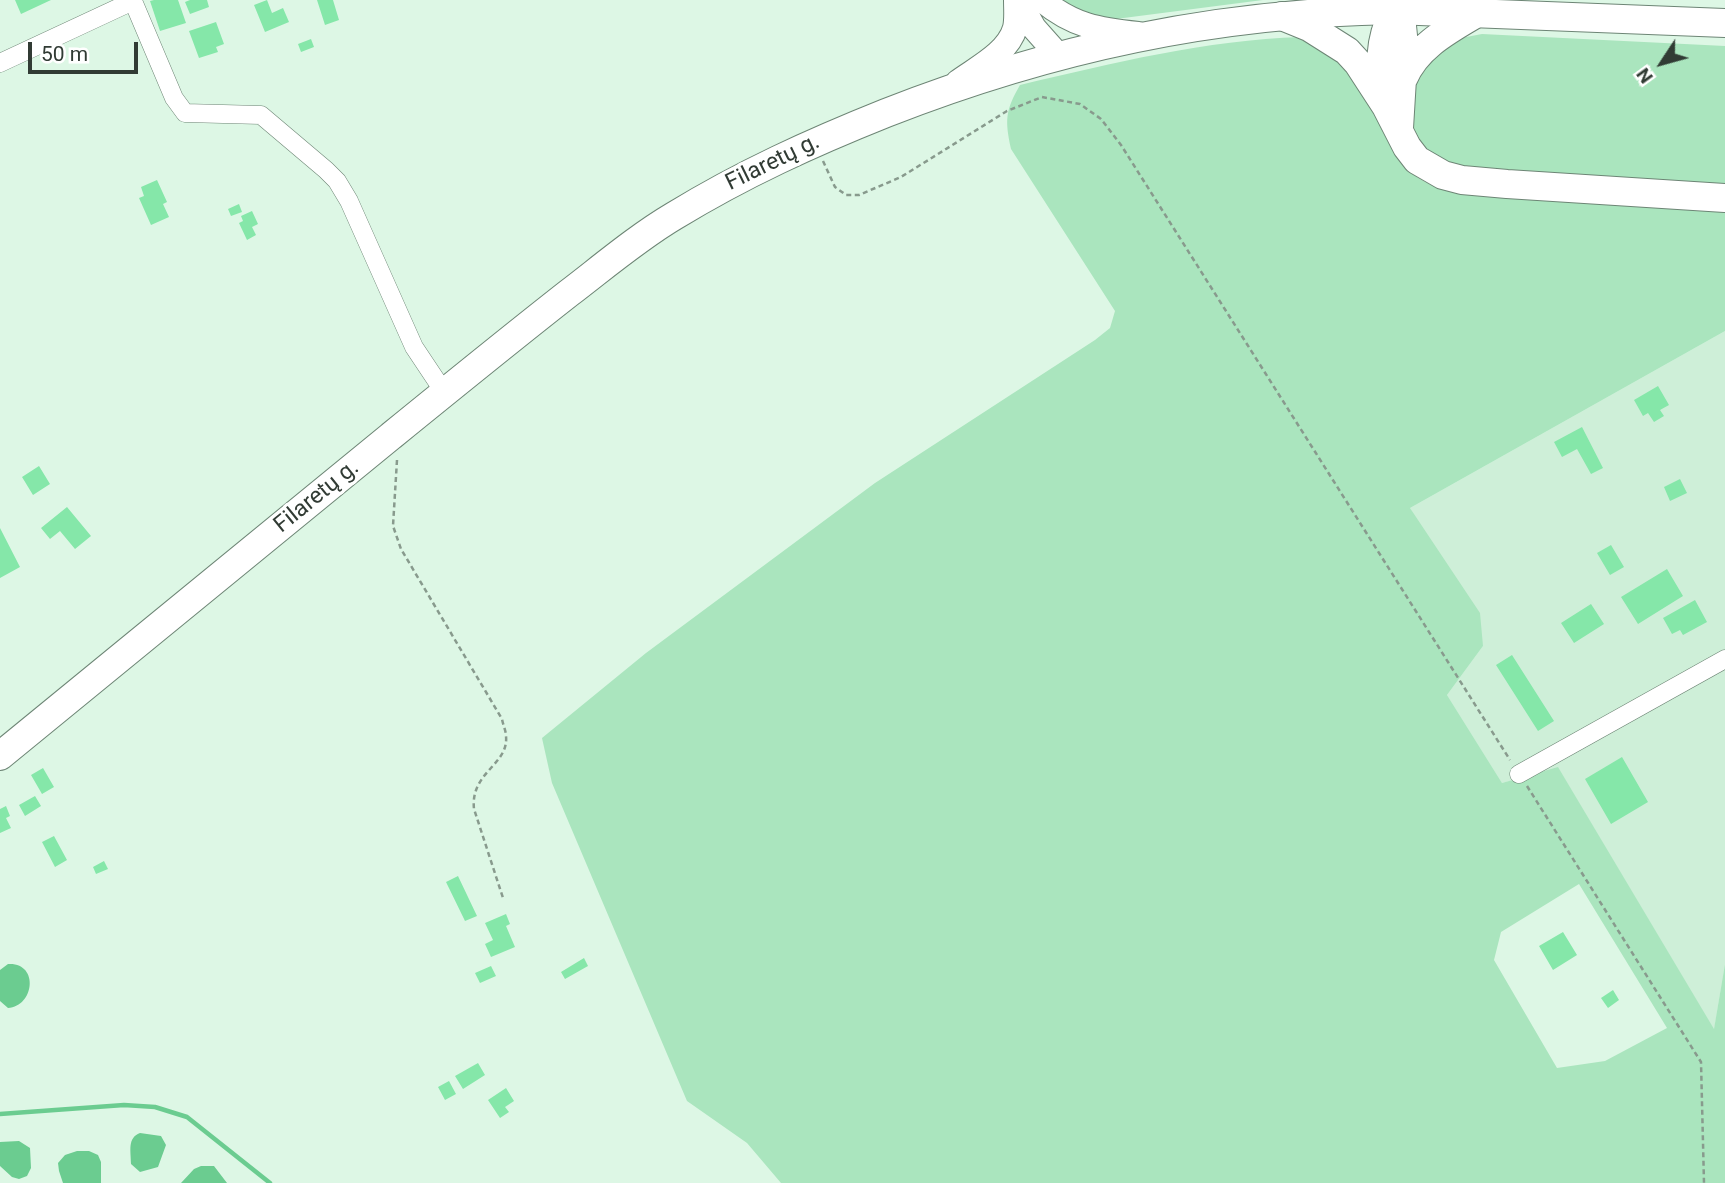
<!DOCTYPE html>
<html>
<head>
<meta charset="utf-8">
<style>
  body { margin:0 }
  #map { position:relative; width:1725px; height:1183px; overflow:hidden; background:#ddf7e5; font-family:Roboto,sans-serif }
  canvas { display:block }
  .north { position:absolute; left:1627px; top:28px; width:70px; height:70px; -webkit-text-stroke:5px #fff; paint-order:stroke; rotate:234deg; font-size:19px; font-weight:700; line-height:28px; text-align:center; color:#313b34 }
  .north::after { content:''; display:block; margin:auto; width:24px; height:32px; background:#313b34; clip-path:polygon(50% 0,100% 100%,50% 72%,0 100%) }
  .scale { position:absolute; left:28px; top:42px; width:110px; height:32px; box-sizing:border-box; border:4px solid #313b34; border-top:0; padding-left:9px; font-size:21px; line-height:24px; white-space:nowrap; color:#313b34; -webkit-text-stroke:5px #fff; paint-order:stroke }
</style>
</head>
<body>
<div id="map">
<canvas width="1725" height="1183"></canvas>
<div class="north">N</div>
<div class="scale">50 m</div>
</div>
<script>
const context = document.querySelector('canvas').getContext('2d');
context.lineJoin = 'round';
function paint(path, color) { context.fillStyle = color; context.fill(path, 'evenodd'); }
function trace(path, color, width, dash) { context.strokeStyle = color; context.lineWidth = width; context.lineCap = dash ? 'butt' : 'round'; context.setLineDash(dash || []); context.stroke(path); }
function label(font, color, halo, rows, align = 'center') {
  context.font = font + ' Roboto,sans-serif'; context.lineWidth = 6; context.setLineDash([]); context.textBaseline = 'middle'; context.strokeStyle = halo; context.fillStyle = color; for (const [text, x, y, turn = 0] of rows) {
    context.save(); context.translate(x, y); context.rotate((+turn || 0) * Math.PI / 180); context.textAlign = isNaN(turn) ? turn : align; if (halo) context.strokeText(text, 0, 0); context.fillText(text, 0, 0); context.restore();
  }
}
paint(new Path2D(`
  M1725,331V964L1714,1030L1558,768L1502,783L1447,695L1483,646L1410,508Z`), '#ceefd8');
paint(new Path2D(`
  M1056,0H1263L1108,20L1084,17Z
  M1482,34L1725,46V188L1459,167L1440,160L1423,148L1413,133L1404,104L1421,60L1461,38Z
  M1301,37L1342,58L1406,168C1422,183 1438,189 1459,194L1725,212V331L1410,508L1480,613L1483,646L1447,695L1502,783L1558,767L1714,1029L1725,964V1183H781L747,1143L687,1101L552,783L542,738L646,653L875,483L1095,340L1110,328L1115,311L1011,149C1005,120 1005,111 1020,85C1113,63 1206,40 1301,37ZM1579,884L1667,1028L1605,1061L1557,1068L1494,960L1501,932Z`), '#aae5be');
paint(new Path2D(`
  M8,964C39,962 35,1006 8,1008L0,1001V970Z
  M140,1133L161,1136L166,1145L158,1167L140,1172L131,1164C131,1151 127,1138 140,1133Z
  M19,1141L30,1148L31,1168L27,1176L19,1179L12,1177L0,1166V1142Z
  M77,1151H89L98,1155L101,1162V1183H63L59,1171L58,1163L65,1155Z
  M201,1166H214L227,1183H181L194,1169Z`), '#6bcc90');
trace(new Path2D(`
  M0,1114L124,1105L155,1107L187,1117L270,1183`), '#6bcc90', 4.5);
paint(new Path2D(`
  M15,0H51L21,14Z
  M154,0H178L186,23L160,31L150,1Z
  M190,0H207L209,7L190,14L185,2Z
  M267,0L272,13L283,8L289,22L265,32L254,5Z
  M317,0H333L339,20L325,25Z
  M216,22L224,44L216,47L218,52L199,58L189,31Z
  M311,39L314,47L301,52L298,44Z
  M157,180L167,202L163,204L169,217L151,225L139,198L144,196L141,187Z
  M239,204L242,212L231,216L228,209Z
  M252,211L258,224L252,227L256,235L247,240L239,223L243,221L241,216Z
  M1658,386L1669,405L1660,410L1664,416L1654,422L1648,413L1643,416L1634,400Z
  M1582,427L1603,468L1591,474L1577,449L1562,457L1554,442Z
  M39,466L50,484L33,495L22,477Z
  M1680,479L1687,493L1670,501L1664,487Z
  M67,507L91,536L75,549L60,531L50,539L41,528Z
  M0,528L20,567L0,578Z
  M1611,545L1624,567L1610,575L1597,553Z
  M1667,569L1683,596L1638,624L1621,597Z
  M1695,600L1707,622L1683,635L1680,630L1672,634L1663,618Z
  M1591,604L1604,624L1574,643L1561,623Z
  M1512,655L1554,721L1538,731L1496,665Z
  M1622,757L1648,802L1611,824L1585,779Z
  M43,768L54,787L42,794L31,775Z
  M35,796L41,806L25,816L19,805Z
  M6,806L10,816L6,818L11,828L0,833V809Z
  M54,836L67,860L55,867L42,842Z
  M104,861L108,869L96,874L93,867Z
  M458,876L477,916L465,921L446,882Z
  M506,914L510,924L506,926L515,947L491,957L485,944L493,940L485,923Z
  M1563,932L1577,955L1553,970L1539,946Z
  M584,958L588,966L565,979L561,972Z
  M491,966L496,976L480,983L475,973Z
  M1613,990L1619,1000L1608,1008L1601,998Z
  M478,1063L485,1075L463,1089L455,1076Z
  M449,1081L456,1094L445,1100L438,1087Z
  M506,1088L514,1101L505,1107L509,1112L500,1118L488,1100Z`), '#85e7a9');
const minor = new Path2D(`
  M0,63L133,1L174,98L185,113L261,115L326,170L337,181L349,201L414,347L444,392
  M1519,774L1725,659`);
const secondary = new Path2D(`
  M1018,0L1034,28L1058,55
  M1042,0C1073,26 1099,30 1138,34
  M958,82C977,68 1008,53 1015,28C1017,20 1016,9 1016,0`);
const primary = new Path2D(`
  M0,756C131,650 261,543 391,436C450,388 509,340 569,293C603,267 637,238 674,216C743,174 811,143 886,113C1052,48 1215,13 1394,10L1725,23`);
const trunk = new Path2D(`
  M1394,10L1402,26L1404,46L1399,128
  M1282,16L1309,27L1347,51L1358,63L1386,106L1407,147L1417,160L1443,175L1462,180L1507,184L1725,198
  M1403,79C1416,47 1448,30 1477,13
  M1385,99C1380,64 1378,44 1394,10`);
trace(minor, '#6d8575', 19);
trace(secondary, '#6d8575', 26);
trace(primary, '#6d8575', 30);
trace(trunk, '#6d8575', 30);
trace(new Path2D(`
  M823,161L835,187L846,195H859L901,177L1007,111L1042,97L1080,104L1101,119L1121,145L1510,760
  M397,460L393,526L401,549L502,719C503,725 506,731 506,736C509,765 470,772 474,809L503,898
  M1527,786L1701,1062L1704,1183`), '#889a8d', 2.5, [5, 3.5]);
trace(minor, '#fff', 18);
trace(secondary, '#fff', 24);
trace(primary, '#fff', 28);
trace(trunk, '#fff', 28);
label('23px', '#313b34', '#fff', [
  ["Filaretų g.",773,163,-26],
  ["Filaretų g.",317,497,-39]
]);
</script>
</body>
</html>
